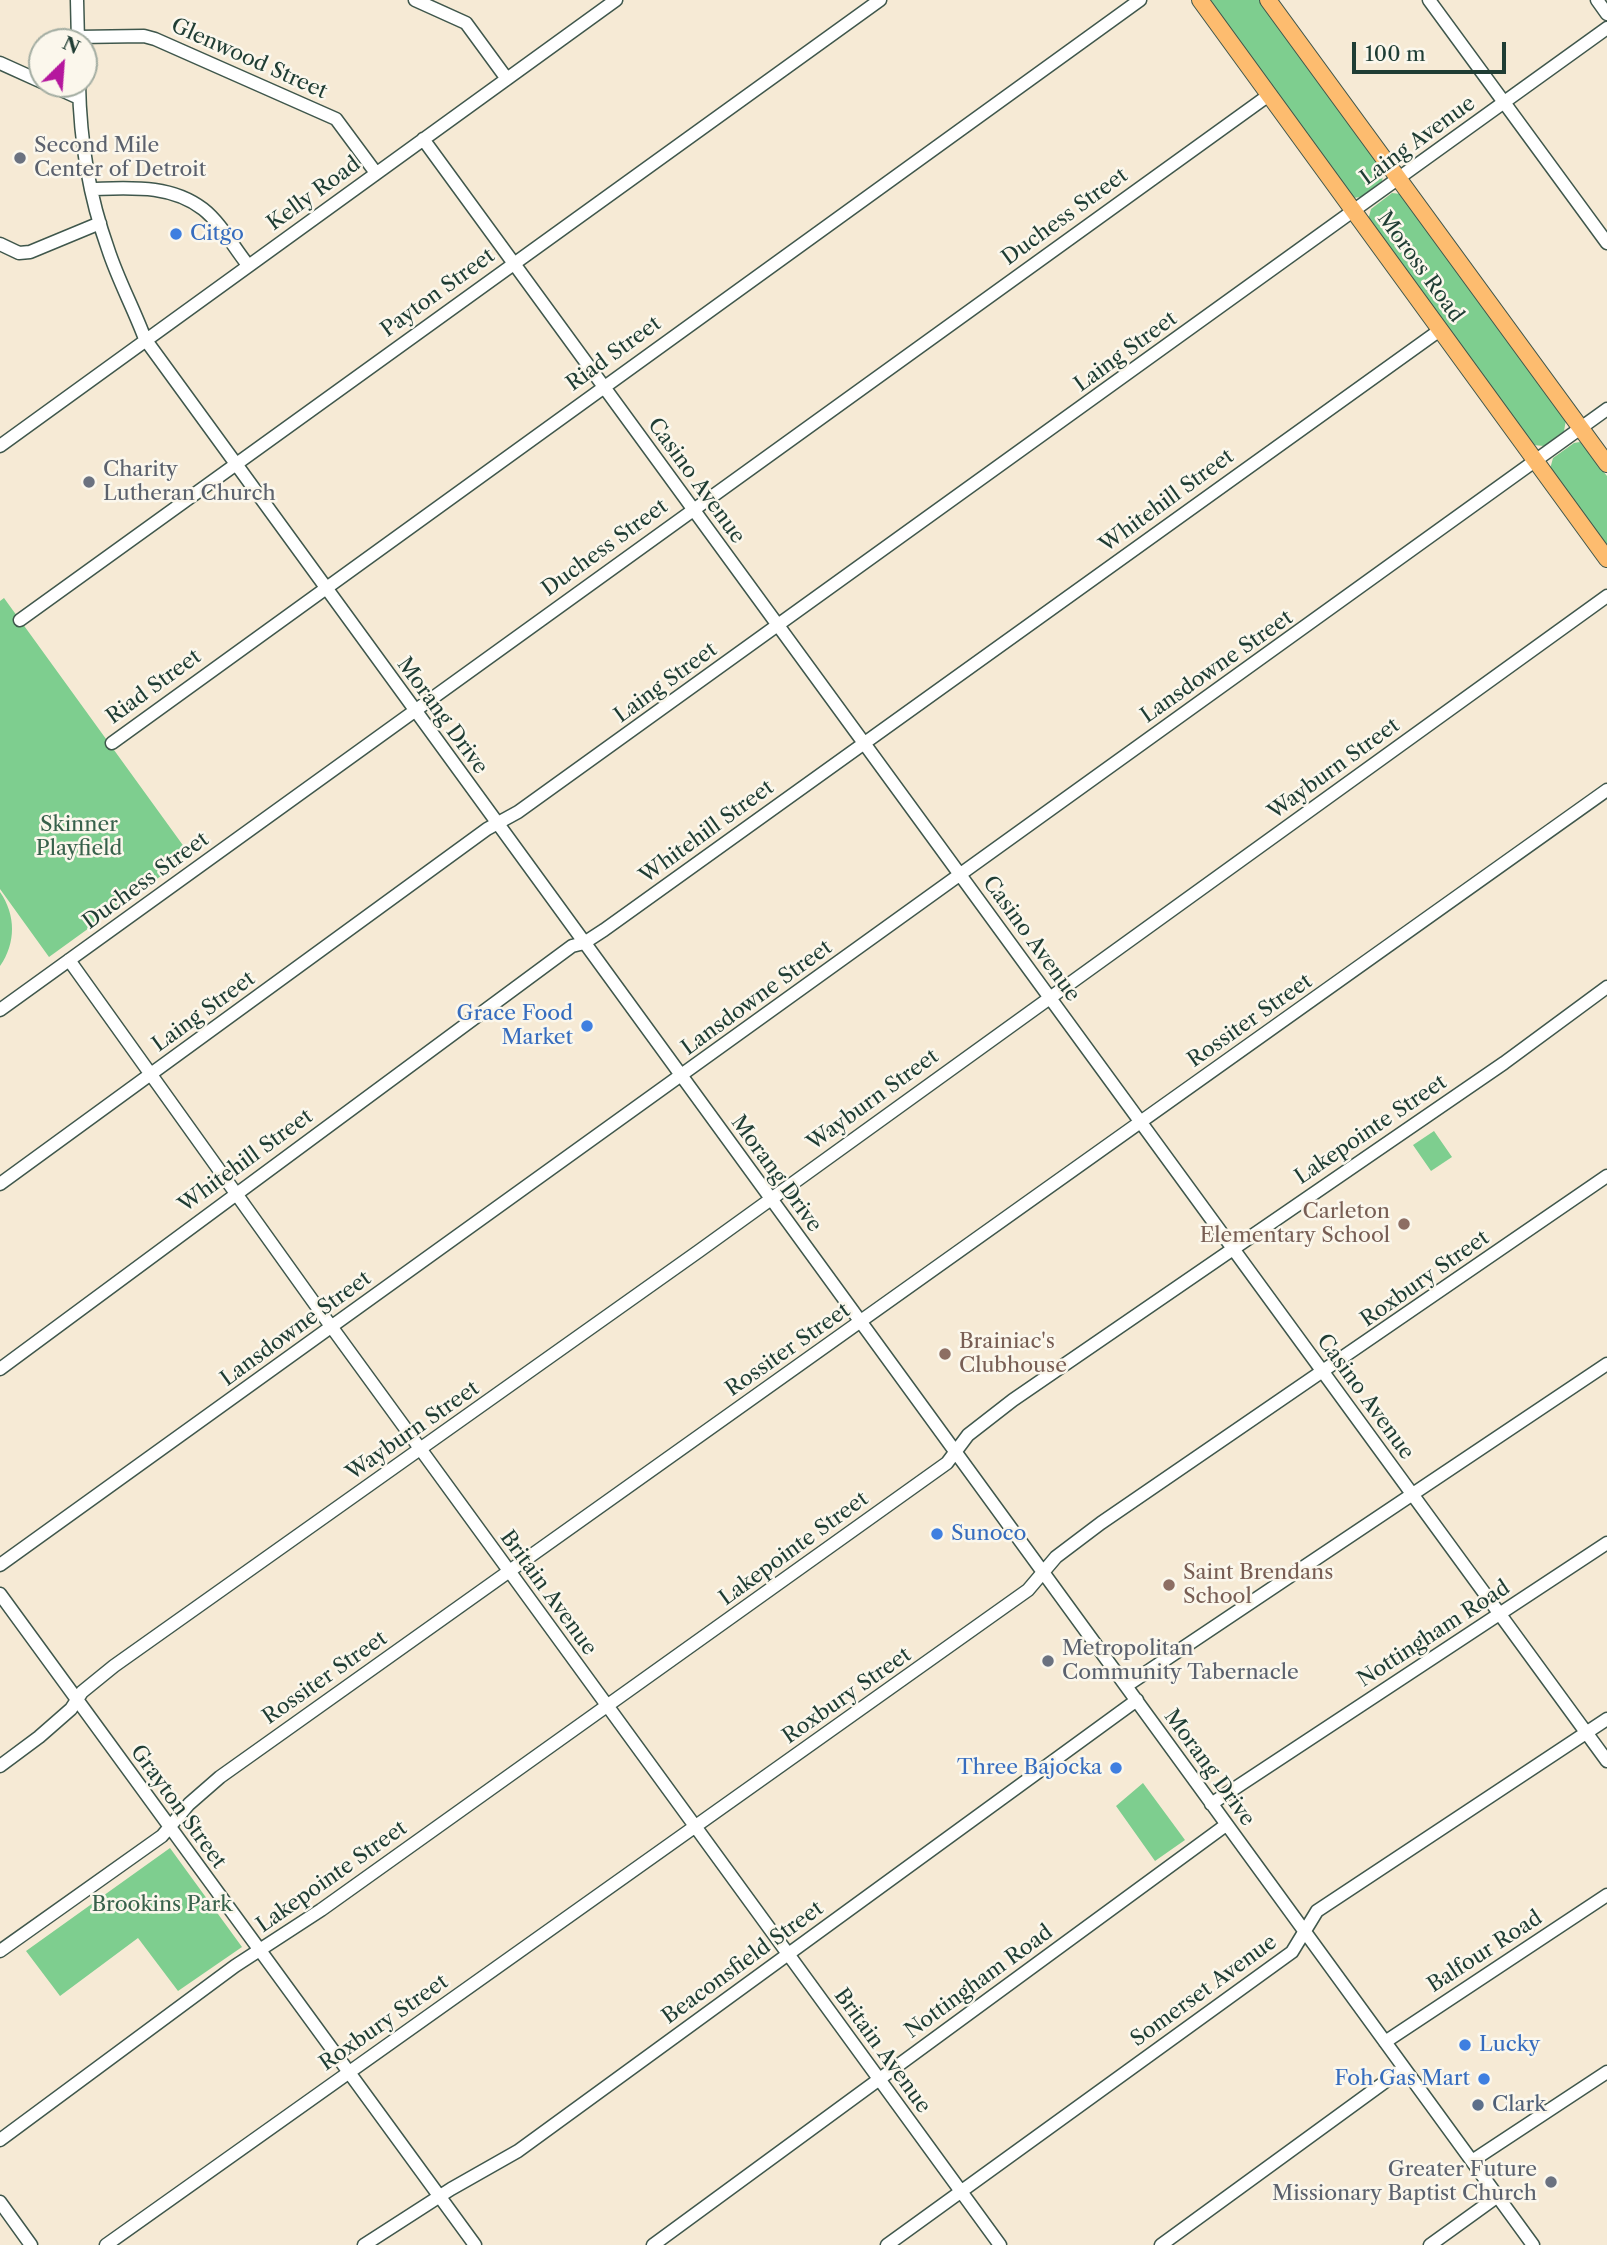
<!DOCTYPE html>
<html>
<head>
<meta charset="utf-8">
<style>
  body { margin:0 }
  #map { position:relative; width:1607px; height:2245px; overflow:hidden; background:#f6ead5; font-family:"Libre Caslon Text",serif }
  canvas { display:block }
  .north { position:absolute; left:28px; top:28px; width:70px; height:70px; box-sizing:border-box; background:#fbf7ec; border:2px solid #a3ada2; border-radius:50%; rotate:25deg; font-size:19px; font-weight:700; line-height:28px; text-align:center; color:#1f3d34 }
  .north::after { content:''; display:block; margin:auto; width:24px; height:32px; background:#b5179e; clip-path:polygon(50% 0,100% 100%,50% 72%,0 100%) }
  .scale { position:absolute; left:1352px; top:42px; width:154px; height:32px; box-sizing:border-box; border:4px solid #1f3d34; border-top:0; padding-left:9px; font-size:21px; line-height:24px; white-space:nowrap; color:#1f3d34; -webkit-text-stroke:5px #fbf7ec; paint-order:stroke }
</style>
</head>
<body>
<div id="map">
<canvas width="1607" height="2245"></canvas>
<div class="north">N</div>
<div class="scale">100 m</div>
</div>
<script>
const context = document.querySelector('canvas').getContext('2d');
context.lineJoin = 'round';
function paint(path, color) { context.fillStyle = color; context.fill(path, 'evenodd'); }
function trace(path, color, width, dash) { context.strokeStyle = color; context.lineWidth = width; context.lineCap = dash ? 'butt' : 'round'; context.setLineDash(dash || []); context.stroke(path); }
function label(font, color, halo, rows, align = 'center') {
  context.font = font + ' "Libre Caslon Text",serif'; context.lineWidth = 5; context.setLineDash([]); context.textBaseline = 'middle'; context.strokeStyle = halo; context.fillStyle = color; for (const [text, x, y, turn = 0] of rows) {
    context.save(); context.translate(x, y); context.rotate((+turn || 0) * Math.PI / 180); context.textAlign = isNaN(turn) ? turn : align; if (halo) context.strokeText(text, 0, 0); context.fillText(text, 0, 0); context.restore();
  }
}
paint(new Path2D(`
  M1207,0H1260L1384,171L1382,181L1361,197L1353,198Z
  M1392,193L1401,194L1566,420L1564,431L1544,446L1533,445L1368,220L1371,209Z
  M1580,442L1607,476V548L1550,469L1553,458L1574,443Z
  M4,598L190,855L49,957L0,889V601Z
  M0,892C16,915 16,943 0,966Z
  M1434,1131L1452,1157L1431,1171L1413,1145Z
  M1143,1783L1185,1840L1155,1861L1116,1806Z
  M170,1848L242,1947L178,1991L138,1938L60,1996L26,1951Z`), '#7ece8f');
const minor = new Path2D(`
  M77,0L78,42
  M415,0L466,23L507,79
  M1429,0L1607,243
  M1597,0L1607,14
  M78,37L144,36L155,39L336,119L376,173
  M0,63L42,82
  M48,84L79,98
  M79,84C80,140 89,196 108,249C118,280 134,309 145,339L1533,2245
  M423,139L1607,1761
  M91,189C130,188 170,184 203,209C221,223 234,248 248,265
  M0,244L19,253L30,252L100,223
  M0,446L616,0
  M20,620L880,0
  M112,743L1140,0
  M69,960L325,1318L1000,2245
  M0,1010L1269,95
  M0,1184L487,829L518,812L1607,28
  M0,1369L572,946L584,943L604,930L1440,330
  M0,1565L1607,409
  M0,1594L475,2245
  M1126,1686L1607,1364
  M0,1766L39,1737L71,1709L82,1692L114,1666L699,1251L1607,596
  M1211,1804L1607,1543
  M0,1951L162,1836L189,1804L220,1777L1607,790
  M1385,2042L1607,1895
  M0,2140L235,1966L321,1910L947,1463L968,1435L1013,1400L1504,1063L1607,987
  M1472,2161L1607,2072
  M0,2202L31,2245
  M106,2245L1028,1590L1056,1557L1101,1523L1607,1176
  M364,2245L451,2189L518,2151L1137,1700
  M653,2245L1226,1825
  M887,2245L1292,1952L1317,1911L1607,1719
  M1161,2245L1404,2068
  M1430,2245L1498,2196`);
const major = new Path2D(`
  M1200,0L1607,559
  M1268,0L1607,464`);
trace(minor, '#3f574c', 15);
trace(major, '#3f574c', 18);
trace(minor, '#fff', 12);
trace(major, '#fdbc6f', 16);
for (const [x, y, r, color] of [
  [20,158,7,"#6b7280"],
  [176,234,7,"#3f7fe0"],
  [89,482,7,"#6b7280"],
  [587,1026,7,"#3f7fe0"],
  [1404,1224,7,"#8d6e63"],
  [945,1354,7,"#8d6e63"],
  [937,1534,7,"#3f7fe0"],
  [1169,1585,7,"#8d6e63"],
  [1048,1661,7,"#6b7280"],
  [1116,1768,7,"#3f7fe0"],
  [1465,2045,7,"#3f7fe0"],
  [1484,2079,7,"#3f7fe0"],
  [1478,2105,7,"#5c6f8a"],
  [1551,2182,7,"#6b7280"]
]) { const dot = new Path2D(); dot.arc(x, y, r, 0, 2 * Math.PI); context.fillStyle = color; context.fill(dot); trace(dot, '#fbf7ec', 2.5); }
label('21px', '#1f3d34', '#fbf7ec', [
  ["Glenwood Street",249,59,24],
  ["Laing Avenue",1418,141,-36],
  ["Kelly Road",314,194,-36],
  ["Duchess Street",1065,217,-36],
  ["Moross Road",1420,267,54],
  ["Payton Street",438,293,-36],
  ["Laing Street",1126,352,-36],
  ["Riad Street",614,354,-36],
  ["Casino Avenue",696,481,54],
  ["Whitehill Street",1167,501,-36],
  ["Duchess Street",605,548,-36],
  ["Lansdowne Street",1217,667,-35],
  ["Laing Street",666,683,-36],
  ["Riad Street",154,687,-36],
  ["Morang Drive",442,716,54],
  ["Wayburn Street",1334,769,-36],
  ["Whitehill Street",707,832,-36],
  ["Duchess Street",146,881,-36],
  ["Casino Avenue",1031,939,54],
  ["Lansdowne Street",757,998,-36],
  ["Laing Street",204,1012,-36],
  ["Rossiter Street",1250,1021,-35],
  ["Wayburn Street",873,1100,-36],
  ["Lakepointe Street",1371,1130,-34],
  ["Whitehill Street",246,1161,-36],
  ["Morang Drive",776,1174,54],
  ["Roxbury Street",1425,1279,-35],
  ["Lansdowne Street",296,1329,-36],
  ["Rossiter Street",788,1350,-35],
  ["Casino Avenue",1365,1397,54],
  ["Wayburn Street",413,1431,-35],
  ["Lakepointe Street",794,1549,-36],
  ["Britain Avenue",548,1593,54],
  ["Nottingham Road",1434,1634,-33],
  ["Rossiter Street",325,1678,-35],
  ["Roxbury Street",847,1696,-35],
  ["Morang Drive",1209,1768,54],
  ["Grayton Street",178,1807,54],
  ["Lakepointe Street",332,1877,-35],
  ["Balfour Road",1485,1952,-33],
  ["Beaconsfield Street",743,1963,-36],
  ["Nottingham Road",979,1982,-36],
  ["Somerset Avenue",1204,1991,-36],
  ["Roxbury Street",384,2023,-35],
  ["Britain Avenue",882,2051,54]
]);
label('21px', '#5b616d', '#fbf7ec', [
  ["Second Mile",34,146],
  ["Center of Detroit",34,170],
  ["Charity",103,470],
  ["Lutheran Church",103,494],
  ["Metropolitan",1062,1649],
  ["Community Tabernacle",1062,1673],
  ["Greater Future",1537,2170,"right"],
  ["Missionary Baptist Church",1537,2194,"right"]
], 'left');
label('21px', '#366cbe', '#fbf7ec', [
  ["Citgo",190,234],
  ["Grace Food",573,1014,"right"],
  ["Market",573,1038,"right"],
  ["Sunoco",951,1534],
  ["Three Bajocka",1102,1768,"right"],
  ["Lucky",1479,2045],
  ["Foh Gas Mart",1470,2079,"right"]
], 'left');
label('21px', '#37614b', '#fbf7ec', [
  ["Skinner",79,825],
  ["Playfield",79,849],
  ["Brookins Park",162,1905]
]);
label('21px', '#785e54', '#fbf7ec', [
  ["Carleton",1390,1212,"right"],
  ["Elementary School",1390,1236,"right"],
  ["Brainiac's",959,1342],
  ["Clubhouse",959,1366],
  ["Saint Brendans",1183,1573],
  ["School",1183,1597]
], 'left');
label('21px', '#4e5e75', '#fbf7ec', [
  ["Clark",1492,2105]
], 'left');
</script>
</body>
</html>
